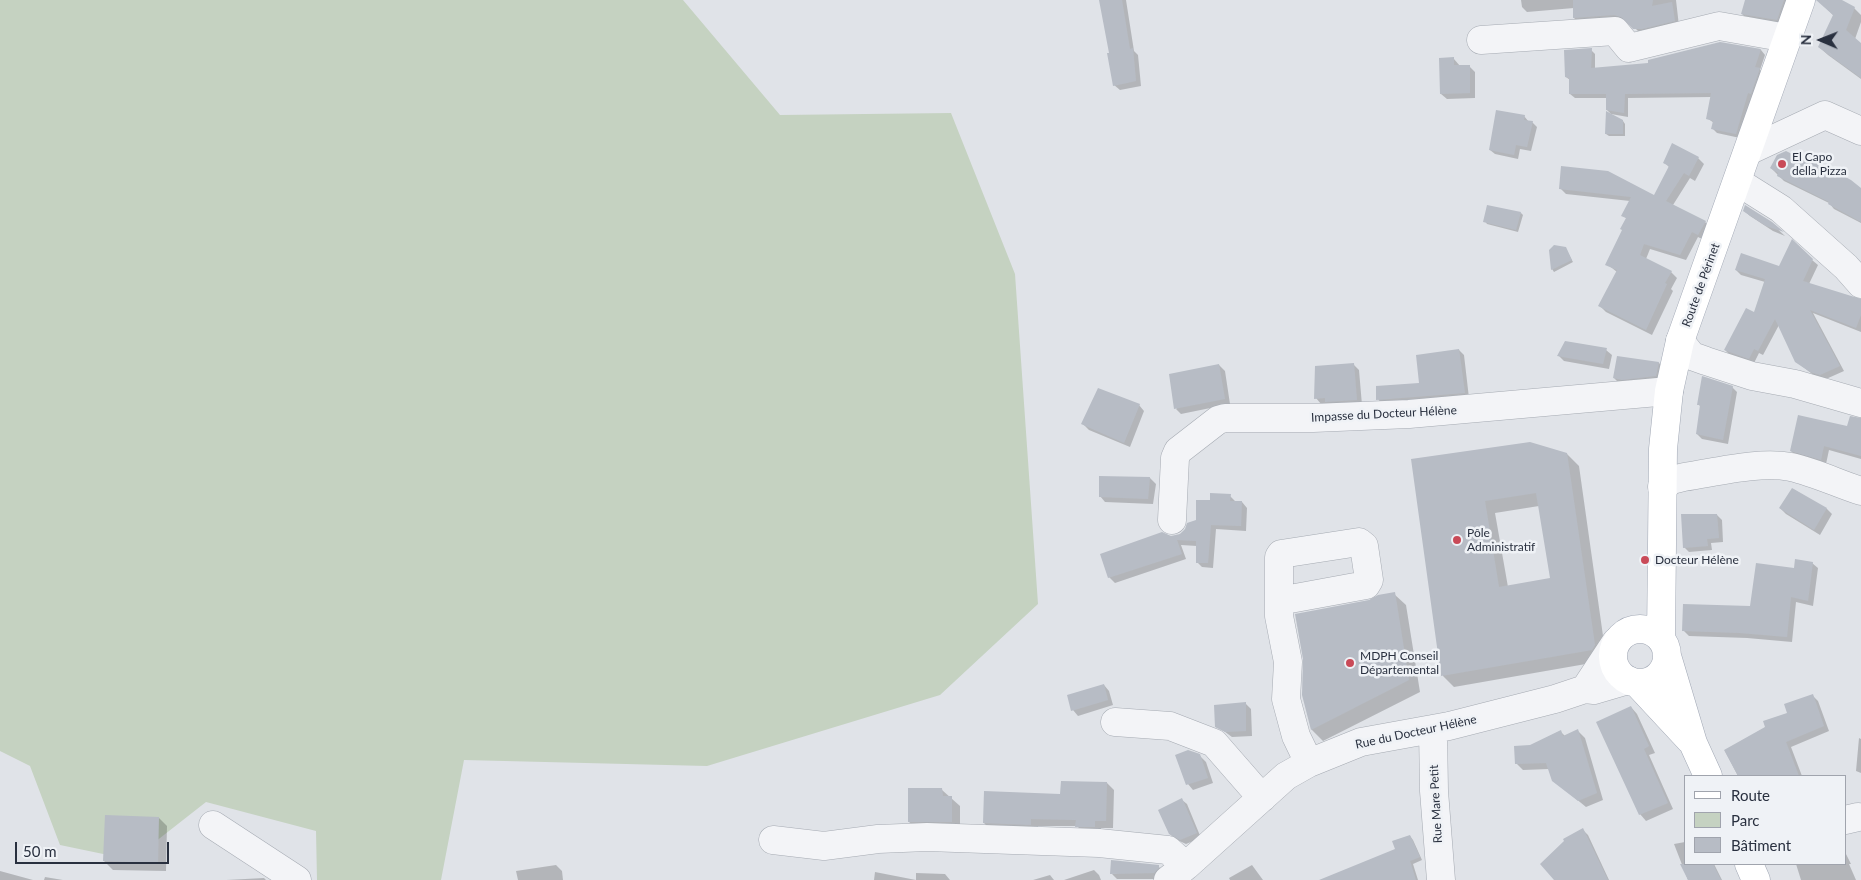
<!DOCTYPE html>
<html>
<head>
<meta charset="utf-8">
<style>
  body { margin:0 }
  #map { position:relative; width:1861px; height:880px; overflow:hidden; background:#e0e3e8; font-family:Lato,sans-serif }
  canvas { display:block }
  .legend { position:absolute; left:1684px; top:775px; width:162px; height:90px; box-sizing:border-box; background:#eff2f6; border:1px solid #a0a4ad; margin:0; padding:6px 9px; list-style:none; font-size:15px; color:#29303f }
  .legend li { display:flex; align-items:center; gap:10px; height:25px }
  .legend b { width:25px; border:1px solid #a0a4ad }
  .north { position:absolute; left:1796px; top:15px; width:50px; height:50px; -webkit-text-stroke:4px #eff2f6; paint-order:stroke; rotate:271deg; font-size:14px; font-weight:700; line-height:20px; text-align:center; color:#29303f }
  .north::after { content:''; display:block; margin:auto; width:18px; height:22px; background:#29303f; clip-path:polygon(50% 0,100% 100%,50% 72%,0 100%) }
  .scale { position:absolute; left:15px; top:842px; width:154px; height:22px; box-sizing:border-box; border:2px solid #29303f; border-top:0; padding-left:6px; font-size:15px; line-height:18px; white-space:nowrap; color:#29303f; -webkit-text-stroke:4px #eff2f6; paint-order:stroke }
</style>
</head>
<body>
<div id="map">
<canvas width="1861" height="880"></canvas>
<ul class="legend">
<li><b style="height:6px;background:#fff"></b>Route</li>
<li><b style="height:14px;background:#c5d2c1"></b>Parc</li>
<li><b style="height:14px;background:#b7bcc5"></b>Bâtiment</li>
</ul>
<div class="north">N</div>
<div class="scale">50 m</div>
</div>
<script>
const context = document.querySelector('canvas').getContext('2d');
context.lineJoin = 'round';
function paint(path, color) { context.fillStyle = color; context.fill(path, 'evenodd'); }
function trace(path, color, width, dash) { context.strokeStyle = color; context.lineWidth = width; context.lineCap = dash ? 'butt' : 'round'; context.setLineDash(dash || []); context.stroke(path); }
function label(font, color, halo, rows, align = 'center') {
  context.font = font + ' Lato,sans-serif'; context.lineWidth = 5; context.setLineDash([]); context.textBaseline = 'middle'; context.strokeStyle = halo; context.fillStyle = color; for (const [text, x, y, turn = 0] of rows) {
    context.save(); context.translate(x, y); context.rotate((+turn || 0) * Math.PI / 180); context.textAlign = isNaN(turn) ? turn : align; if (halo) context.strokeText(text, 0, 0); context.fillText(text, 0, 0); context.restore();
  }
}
paint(new Path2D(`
  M0,0H683L780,115L951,113L1015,274L1038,604L940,695L707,766L464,760L441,880H317L316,831L206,802L132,860L60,845L30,766L0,751Z`), '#c5d2c1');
paint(new Path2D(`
  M1100,0H1126L1134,51L1138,55L1141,86L1120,90L1114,85L1111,54Z
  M1521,0H1676L1679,26L1640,33L1628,21L1620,20L1579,23L1574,18V8L1527,12L1522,7Z
  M1747,0H1791L1782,25L1747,19L1742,14Z
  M1830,0H1839L1854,8L1861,15V22L1855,39L1861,44V79L1828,55L1819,47L1834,16L1826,8Z
  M1720,43L1761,50L1765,55L1760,70L1764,74L1740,138L1717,133L1713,129L1714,123L1707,118L1711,97L1628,98V117L1611,114L1607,110L1608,98H1575L1570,94V80L1566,77L1591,50L1595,54V69L1650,65Z
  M1454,59L1460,66H1469L1475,72V98L1447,99L1441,94Z
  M1524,116L1529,122H1532L1537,127L1531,151L1520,149L1518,159L1495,154L1490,150Z
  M1623,121L1625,124V136H1609L1606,134Z
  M1698,158L1704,164L1695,181L1690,178L1673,205L1705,222L1711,228L1704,240L1698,237L1686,260L1650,249L1646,259L1671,272L1677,278L1671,289L1673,291L1652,335L1606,312L1600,306L1617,272L1607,264L1623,231L1627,219L1623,215L1630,201L1566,194L1560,188L1655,196L1669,167L1664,162Z
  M1771,168L1861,190V223L1834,209L1829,203L1784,181Z
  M1744,211L1771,223L1785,236L1773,231L1750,216Z
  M1521,213L1523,215L1518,232L1487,224L1485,221Z
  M1565,248L1573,262L1554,272L1552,269Z
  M1812,260L1818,265L1809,284L1861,301V332L1813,313L1844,371L1826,379L1816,377L1802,366L1779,325L1763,355L1759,353L1754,363L1730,355L1725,350L1755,313L1765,282L1741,275L1736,270L1779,268Z
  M1459,350L1464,355L1469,398L1382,404L1378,399L1420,384Z
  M1606,350L1612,355L1609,369L1564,361L1559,356Z
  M1618,357L1659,363L1664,368L1661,381L1619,383L1614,378Z
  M1353,364L1359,370L1362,405L1332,407L1328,403L1321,404L1316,398Z
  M1219,365L1225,371L1230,404L1181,414L1176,409Z
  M1732,387L1737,392L1728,444L1702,439L1697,434L1701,407L1698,404Z
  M1139,405L1144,411L1130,447L1089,430L1083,424Z
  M1861,419V459L1829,450L1826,464L1796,456L1791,451L1848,428Z
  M1567,454L1579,466L1606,657L1603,661L1454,687L1443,676L1412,460ZM1539,506L1551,579L1508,587L1495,513Z
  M1100,477L1150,478L1156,484L1153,504L1105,502L1100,496Z
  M1793,489L1827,509L1832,514L1820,535L1786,514L1780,508Z
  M1230,496L1236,502H1242L1247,508L1246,531L1216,529L1213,568L1202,567L1197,562V546L1181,545L1186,559L1115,583L1109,577L1171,537L1179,535L1197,520L1211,501Z
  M1717,515L1722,520L1723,542L1711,543L1712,550L1689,552L1684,547Z
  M1812,563L1818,568L1813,606L1796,602L1792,642L1747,638L1689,636L1683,630L1751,607L1795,570Z
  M1394,594L1406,605L1420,692L1323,741L1312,730L1303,695L1369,602Z
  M1104,685L1109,691L1113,705L1078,716L1073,710Z
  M1813,696L1818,701L1829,731L1791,747L1802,776H1738L1725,751L1788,714Z
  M1246,704L1251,709L1252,736L1232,737L1217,726Z
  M1631,707L1637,714L1655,753L1649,755L1673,809L1646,821L1640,814Z
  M1560,731L1565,736L1578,731L1585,738L1603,800L1586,807L1553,780L1549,769L1523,770L1516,763L1530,746Z
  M1859,738L1861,739V773L1856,771Z
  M1200,756L1206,762L1213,783L1193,790L1188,784Z
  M1107,783L1114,790L1113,828H1101V834L1084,833L1077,826H1038V832L991,830L984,823L1062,795Z
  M942,790L960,806V830H918L909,822Z
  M1182,800L1187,804L1201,838L1186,844L1175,839L1170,834Z
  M159,818L167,826L166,871L113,870L104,861Z
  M1583,830L1588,835L1609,880H1566Z
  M1410,836L1413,840L1422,860L1413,864L1418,880H1321L1397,849Z
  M1685,842V864H1714L1722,880H1688L1674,844Z
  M1845,852L1851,864H1849L1856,880H1801L1796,864H1845Z
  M556,865L562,871L563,880H518L516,871Z
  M1252,865L1263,880H1230L1229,878Z
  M1158,866L1163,871L1160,879H1117L1112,874Z
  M1094,870L1099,875L1101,880H1064Z
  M0,871L33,880H0Z
  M875,872L916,880V873L945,874L950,880H874Z
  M1050,875L1054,880H1033Z
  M45,877L63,880H44Z
  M264,878L266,880H226Z`), '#0003');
paint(new Path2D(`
  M1099,0H1122L1130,49L1133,48L1136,81L1113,86L1107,53H1109Z
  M1573,0H1653L1652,6L1672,2L1675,21L1642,29H1633L1621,17L1614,15L1573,18Z
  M1745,0H1784L1777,20L1741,14Z
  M1816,0H1842L1855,7L1846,30L1861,43V78L1818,47L1833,15Z
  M1720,42L1761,49L1755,67L1760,68L1751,94L1748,93L1736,134L1711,129L1713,121L1706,119L1711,93L1625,94L1624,113L1606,110V94H1569V78L1565,77L1564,50L1592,48L1591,68L1648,63V60Z
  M1454,57V65H1470V93L1440,94L1439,58Z
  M1496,110L1525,115L1524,120L1533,121L1527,147L1516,145L1514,155L1489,150Z
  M1606,111L1623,120V134H1605Z
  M1672,143L1699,157L1689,176L1684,173L1666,201L1706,221L1698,235L1692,232L1680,255L1644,244L1640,255L1672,271L1665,283L1667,284L1646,330L1598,306L1617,270L1605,265L1622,230L1620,229L1626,218L1621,216L1631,197L1559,189L1561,166L1608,171L1654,195L1669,166L1663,163Z
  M1786,151L1804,160L1805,157L1824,167L1825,166L1851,180L1861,188V222L1828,204L1829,202L1777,176L1778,173L1770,168L1777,155Z
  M1487,205L1521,212L1516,230L1483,222Z
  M1745,205L1772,222L1784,232L1766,226L1743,211Z
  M1792,239L1813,259L1803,281L1861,299V315L1856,328L1810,310L1840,366L1820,375L1810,372L1795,362L1775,319L1758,351L1754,349L1749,359L1724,350L1746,308L1754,312L1765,279L1735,270L1741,253L1779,266Z
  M1554,245L1566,247L1572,260L1551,270L1549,250Z
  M1565,341L1607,348L1603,364L1557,356Z
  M1459,349L1465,393L1376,400V386L1419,383L1416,355Z
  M1617,356L1659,362L1656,376L1622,380L1613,378Z
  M1354,363L1357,400L1325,402V398L1314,399L1315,366Z
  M1219,364L1225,399L1174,409L1169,374Z
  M1702,376L1733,386L1723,440L1696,434L1700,405H1697Z
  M1098,388L1140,404L1124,443L1081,424Z
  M1798,415L1847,426L1850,416L1861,418V456L1824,446L1821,460L1790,451Z
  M1530,442L1567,453L1595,645L1592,650L1441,676L1411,459ZM1536,493L1550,578L1499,587L1485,501Z
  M1099,476L1150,477L1148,499L1099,497Z
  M1792,488L1827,508L1814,530L1779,508Z
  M1210,493L1231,494L1230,501H1242L1241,526L1211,525L1208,563H1196V541L1177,540L1182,554L1108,578L1100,554L1162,532L1171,536L1180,534L1185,529L1187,523L1196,520V500H1210Z
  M1681,514H1717L1719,538L1707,539L1708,546L1683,548Z
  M1795,559L1813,562L1808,601L1791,597L1787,637L1740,633L1682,631L1683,604L1750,606L1756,563L1794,568Z
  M1395,592L1409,680L1311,730L1302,695L1303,659L1295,614L1369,600L1378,595Z
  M1104,684L1108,700L1071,711L1067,695Z
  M1813,694L1824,726L1786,742L1799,776H1738L1724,750L1765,727L1763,721L1787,713L1784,704Z
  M1246,702V731L1225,732L1215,727L1214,705Z
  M1631,706L1649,746L1644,749L1668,803L1639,815L1596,722Z
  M1578,729L1597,793L1578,801L1552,781L1546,763L1515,764L1514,746L1530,745L1561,730L1563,736Z
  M1188,750L1200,754L1208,778L1186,785L1175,755Z
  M1061,781L1107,782L1106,821H1095V827H1075L1076,820L1031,819V825L983,823L984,791L1060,794Z
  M908,788H942L943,796H952V822H908Z
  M1182,798L1197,833L1180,840L1169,834L1158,810Z
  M105,815L159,817L158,863L103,861Z
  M1583,828L1608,880H1554L1540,864L1564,841L1563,839Z
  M1410,835L1420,857L1410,861L1416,880H1319L1395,849L1392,841Z
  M1111,860L1159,865V868L1154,873L1110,874Z
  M1680,864H1713L1721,880H1688Z`), '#b7bcc5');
const minor = new Path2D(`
  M1481,40L1615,31L1629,48L1719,26L1787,38
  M1748,151L1825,115L1861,131
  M1738,182L1781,209L1846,267L1861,284
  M1680,341L1692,356L1706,361L1752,376L1795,384L1861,403
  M1662,487L1672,480L1684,477C1717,472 1759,461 1791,467C1814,472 1839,484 1861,491
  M1172,520L1175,458L1178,451L1218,420L1225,418H1313L1409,414L1669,391
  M1279,601L1366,585L1369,580L1364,546L1359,542L1281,554L1279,557V616L1288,662L1286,699L1296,736L1309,763
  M1585,689L1616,642
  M1115,722L1170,726L1214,743L1262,798
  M1433,729L1434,791L1441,880
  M1845,820L1858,817
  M213,825L297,880
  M773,840L824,846L878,839L927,837L1099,843L1168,850L1186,866
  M1168,880L1186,866L1286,776L1309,763L1361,742L1449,726L1555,699L1585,689L1594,690L1628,680`);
const major = new Path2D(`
  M1613 656a27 27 0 1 1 54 0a27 27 0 1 1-54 0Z
  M1661,639L1663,449L1669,391L1680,341L1801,0
  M1667,656L1693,743L1708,776
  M1637,683L1690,740
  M1749,864L1756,880`);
trace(minor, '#a5aab2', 29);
trace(major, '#a0a7b4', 29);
trace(minor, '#f3f4f7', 28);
trace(major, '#fff', 28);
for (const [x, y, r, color] of [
  [1782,164,5,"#c94a58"],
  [1457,540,5,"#c94a58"],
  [1645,560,5,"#c94a58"],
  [1350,663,5,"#c94a58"]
]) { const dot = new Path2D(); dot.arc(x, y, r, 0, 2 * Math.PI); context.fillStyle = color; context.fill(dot); trace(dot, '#eff2f6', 2); }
label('12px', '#29303f', '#eff2f6', [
  ["El Capo",1792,157],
  ["della Pizza",1792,171],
  ["Pôle",1467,533],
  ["Administratif",1467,547],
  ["Docteur Hélène",1655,560],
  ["MDPH Conseil",1360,656],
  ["Départemental",1360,670]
], 'left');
label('12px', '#29303f', '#eff2f6', [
  ["Route de Périnet",1701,285,-70],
  ["Impasse du Docteur Hélène",1384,414,-3],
  ["Rue du Docteur Hélène",1416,732,-12],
  ["Rue Mare Petit",1436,804,-93]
]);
</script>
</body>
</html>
